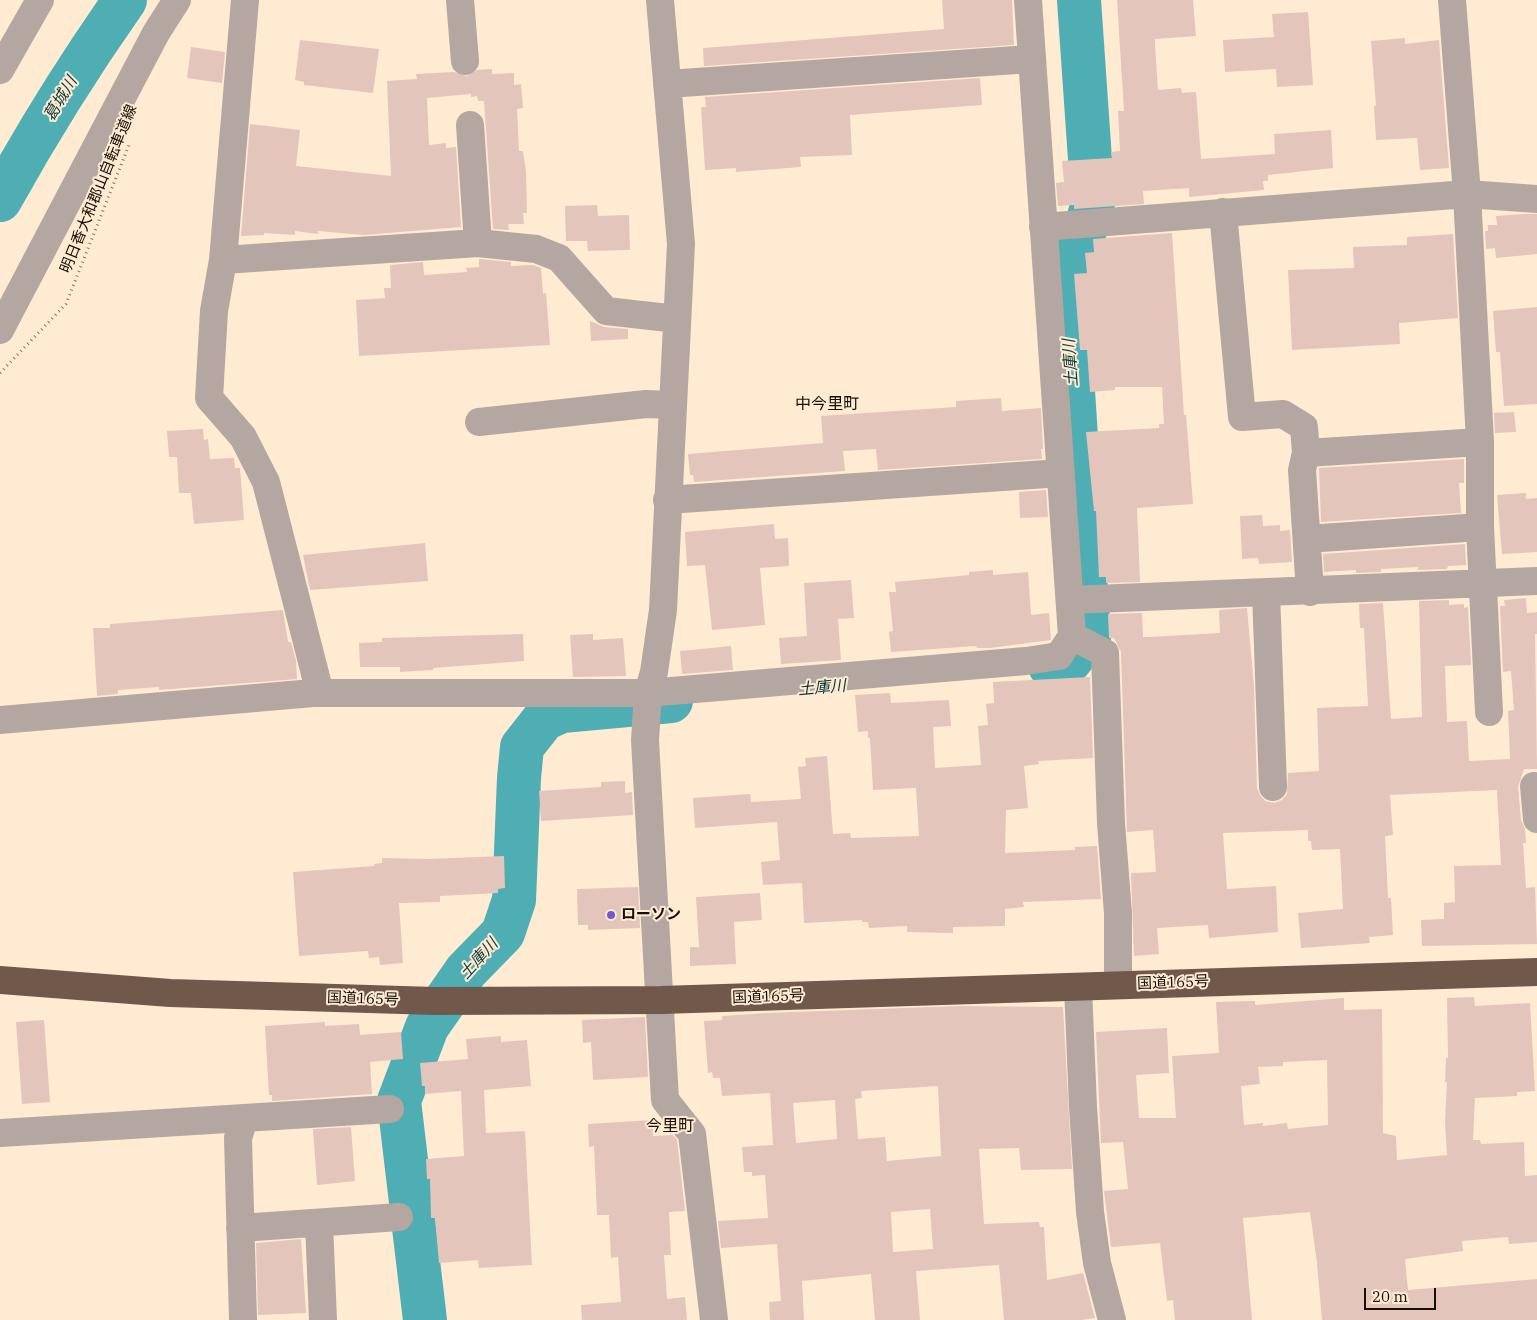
<!DOCTYPE html>
<html>
<head>
<meta charset="utf-8">
<style>
  body { margin:0 }
  #map { position:relative; width:1537px; height:1320px; overflow:hidden; background:#feebd2; font-family:"IBM Plex Serif",serif }
  canvas { display:block }
  .scale { position:absolute; left:1364px; top:1288px; width:72px; height:22px; box-sizing:border-box; border:2px solid #160f07; border-top:0; padding-left:6px; font-size:15px; line-height:18px; white-space:nowrap; color:#160f07; -webkit-text-stroke:4px #feebd2; paint-order:stroke }
</style>
</head>
<body>
<div id="map">
<canvas width="1537" height="1320"></canvas>
<div class="scale">20 m</div>
</div>
<script>
const context = document.querySelector('canvas').getContext('2d');
context.lineJoin = 'round';
function trace(path, color, width, dash) { context.strokeStyle = color; context.lineWidth = width; context.lineCap = dash ? 'butt' : 'round'; context.setLineDash(dash || []); context.stroke(path); }
function paint(path, color) { context.fillStyle = color; context.fill(path, 'evenodd'); }
function label(font, color, halo, rows, align = 'center') {
  context.font = font + ' "IBM Plex Serif","Noto Sans JP",serif'; context.lineWidth = 4; context.setLineDash([]); context.textBaseline = 'middle'; context.strokeStyle = halo; context.fillStyle = color; for (const [text, x, y, turn = 0] of rows) {
    context.save(); context.translate(x, y); context.rotate((+turn || 0) * Math.PI / 180); context.textAlign = isNaN(turn) ? turn : align; if (halo) context.strokeText(text, 0, 0); context.fillText(text, 0, 0); context.restore();
  }
}
trace(new Path2D(`
  M0,200C38,131 80,64 125,0
  M1050,666L1069,662L1089,637L1065,268L1083,237L1093,203L1079,0
  M425,1320L399,1101L427,1027L466,971L503,933L514,900L519,778L522,747L544,719L562,711L671,701`), '#4fadb4', 44);
paint(new Path2D(`
  M942,0H1012L1014,45L704,66L703,48L944,29Z
  M1117,0H1193L1196,36L1155,39V45L1158,90L1181,88L1182,93L1196,92L1201,159L1275,154L1274,134L1331,130L1333,168L1268,175V181H1263L1264,190L1189,197V188L1143,191L1144,204L1074,209V205L1058,206L1056,183L1064,182L1062,161L1112,158L1111,152L1120,151L1118,111H1124Z
  M1308,12L1313,85L1277,87L1276,69L1225,72L1223,40L1274,37L1272,14Z
  M1405,38V44L1439,40L1449,168L1420,170L1417,138L1376,140L1374,106H1376L1371,41Z
  M300,40L379,49L373,93L304,85V82L295,80Z
  M191,47L225,52L222,83L187,78Z
  M492,69V74L514,73V85L521,84L523,108L517,109L519,151H523L526,171L527,213H523L524,224H508L509,230L493,229L484,101H478L477,96L471,97V94L427,98L429,145L446,143V148L456,147L461,227L364,235L318,231V234L295,231V235L264,233V235L241,236L250,124L300,130L296,166L391,176L387,81L417,79L416,74L454,72L467,76L477,70Z
  M980,78L982,105L850,115L852,155L800,157L801,167L736,172V168L705,170L701,107H706L705,97Z
  M597,205L598,216L629,215L630,250L588,251L587,241H566L565,206Z
  M1524,214H1537V254L1496,258L1495,248L1486,249L1485,231H1488V225H1497L1496,216Z
  M1172,233L1184,415H1186L1193,504L1137,508L1140,582L1106,583V577H1099L1096,511H1094L1086,432L1159,428V424H1164L1162,387H1115V390L1090,392L1087,350H1080L1074,274L1087,273L1085,253L1094,252L1093,239Z
  M1453,234L1458,318L1399,323L1400,344L1292,350L1288,270L1354,268L1353,247L1407,245V237Z
  M479,259L511,262V266L533,265L541,268L543,294L546,293L550,345L359,356L356,300L385,298L384,288H391L390,265L423,262L424,275L467,272L466,268L479,267Z
  M1537,307V404L1504,406L1500,352H1496L1493,311Z
  M590,321L604,327L628,329V339L591,341Z
  M1001,398L1002,411L1041,408L1043,449H1041L1042,459L878,470L876,449L843,451L845,471L694,482L693,475H690L688,454L823,443L821,416L956,407V401Z
  M1514,412L1516,432L1495,433L1494,413Z
  M203,429L204,440L208,439L210,459L234,458L235,468H240L244,520L194,524L191,493H179L177,457H169L167,431Z
  M1464,459V483H1459L1461,513L1321,522L1319,468Z
  M1046,490L1048,517L1020,518L1019,492Z
  M1526,493V499L1537,498V552L1502,554L1497,495Z
  M1262,515L1263,526L1280,525V531L1290,530L1292,562L1259,564L1258,558L1242,559L1240,516Z
  M774,524L775,539L788,538L789,566L760,568L765,625L712,630L705,565L687,566L685,532Z
  M425,543L428,581L310,590L303,555Z
  M1465,544L1466,565L1448,566L1447,569L1418,570V567L1381,569V572L1356,573V570L1324,572L1323,554Z
  M993,570V575L1028,572L1031,615L1049,613L1051,640L990,648H977L976,646L891,652L889,632L893,631L889,592H896L895,582L969,575V572Z
  M851,580L854,618L838,619L841,660L781,664L779,638L807,636L804,583Z
  M1526,598L1527,613L1537,612V634H1535L1537,769H1524L1518,787L1521,820L1525,829L1526,843H1523L1526,888L1535,887L1537,944L1422,946L1421,920L1444,919V903L1455,902L1454,866L1501,865L1497,790L1390,795L1393,835L1385,836L1388,898H1391L1393,935L1369,937L1370,943L1301,948L1298,913L1343,909L1340,849L1312,850L1311,841H1308V830L1223,833L1227,889L1276,886L1278,932L1209,938L1208,925L1157,928L1159,954L1134,956L1131,873L1156,872L1153,830L1127,832L1121,652L1114,638H1109L1108,614L1142,613L1143,637H1149L1220,633L1219,610L1247,608L1254,686L1257,788L1260,795L1265,801L1274,803L1282,800L1287,794L1288,773L1319,771L1317,708L1368,706L1364,628H1360L1359,604L1383,603L1391,719L1422,717L1419,601L1449,600V605L1464,604V608L1468,607L1471,665L1445,666L1447,722L1467,721L1469,761L1510,759L1508,711L1514,710L1511,671L1503,672L1500,606H1505L1504,600Z
  M283,610L288,642H291L296,661L297,679L159,690V687L118,690V694L97,696L93,628H110V624Z
  M523,634L524,661L433,668V670L400,672V667H360L359,643L382,642V638Z
  M593,634V640L623,638L626,676L573,677L570,635Z
  M731,646L733,670L682,674L680,651Z
  M1090,677L1093,758L1038,761L1039,764L1024,766L1028,808L1006,810L1005,853L1075,850V847L1097,846L1101,899L1023,902L1024,907L1005,909V926L953,927V933L907,932V926L869,928L868,922H862V920L804,923L802,883L763,885L761,862L780,860L777,822L695,828L693,798L750,794L751,802L801,799L798,767L806,766L805,758L827,756L833,834L850,833L851,838L919,836L916,788L873,790L870,738H868V731L858,732L855,695L890,693L891,703L949,700L951,726L933,727L935,768L981,765L978,726L988,725L986,704L994,703L993,682Z
  M625,781V793L632,792L633,815L541,821L539,791L601,787V782Z
  M504,856L505,888L498,889V893L440,896V902L399,903L403,963L380,965L379,957L369,958L368,951L299,956L293,872L374,866V864L382,863V858L428,859Z
  M638,887L640,928L588,930V925H578L577,889Z
  M760,893L762,920L734,922L736,964L690,966V947H699L696,897Z
  M1474,997L1475,1006L1530,1003L1535,1091L1517,1092V1096L1475,1098L1473,1140H1480L1481,1144L1524,1142L1525,1176L1537,1175V1242L1509,1244L1508,1237L1462,1241L1463,1251L1405,1259L1408,1290L1537,1279V1320H1322L1317,1263L1310,1212L1243,1218L1252,1320H1175L1173,1300L1167,1301L1160,1243L1111,1247L1104,1191L1128,1189L1123,1142L1101,1143L1096,1032L1167,1028L1169,1073L1136,1075L1139,1118H1176L1172,1056L1219,1053L1216,1002L1255,1001V1005L1344,998V1010L1382,1009L1383,1133L1396,1136L1397,1160L1447,1155L1445,1122L1447,1082H1445L1446,1058H1448L1447,998ZM1327,1060L1328,1125L1288,1129L1287,1123L1263,1126V1123L1244,1125L1241,1086L1260,1084L1258,1067L1283,1066V1062Z
  M958,1006L1063,1007L1072,1169L1021,1170L1019,1148L979,1149L984,1224L1039,1222L1040,1227H1044L1047,1280L1083,1273L1095,1318L1082,1320H1004L999,1265L916,1271L920,1320H875L871,1274L802,1281L804,1320H770L769,1302L781,1301L777,1244L721,1248L718,1221L768,1218L765,1175L752,1176V1172H744L742,1147L773,1145L770,1093L722,1096L720,1078H713L712,1072L708,1073L704,1021L722,1020V1016L767,1013ZM938,1086L941,1156L887,1161L885,1137L858,1139L855,1099L862,1098L861,1091ZM835,1100L837,1139L796,1143L793,1103ZM930,1209L933,1249L893,1252L891,1212Z
  M645,1017L648,1077L593,1080L591,1042L583,1043L582,1020Z
  M44,1020L50,1102L22,1104L16,1022Z
  M325,1022V1026L359,1024L360,1035L401,1032L403,1059L370,1062L372,1094L272,1101V1095H269L265,1026Z
  M501,1036V1042L527,1040L531,1086L484,1090L486,1133L525,1131L532,1265L479,1268L478,1260L439,1263L435,1218H431L430,1179H427L426,1159L464,1156L461,1091L425,1094V1086H422L420,1063L468,1059L466,1039Z
  M652,1120L653,1136L673,1135L677,1140L685,1211L669,1212L671,1255H664L667,1299L685,1297L687,1320H582L581,1305L621,1302L618,1257L611,1258L609,1215H597L594,1146L589,1147L588,1124Z
  M351,1127L355,1181L317,1185L313,1129Z
  M301,1239L306,1313L258,1315L256,1243Z`), '#e4c5bb');
trace(new Path2D(`
  M0,373L66,304L129,145`), '#827565', 3, [1, 4]);
trace(new Path2D(`
  M245,0L223,260L214,311L209,398L243,437L266,482L320,693
  M460,0L465,61
  M660,0L681,244L663,610L654,672L648,693L645,740L665,1100L692,1134L714,1320
  M1452,0L1467,194L1480,442V527L1489,712
  M0,70L40,0
  M667,84L1031,59
  M470,125L478,243
  M1223,212L1242,417L1283,414L1304,427L1306,453
  M1043,227L1467,194L1537,199
  M223,260L478,243L536,249L559,258L606,311L677,319
  M0,330L156,33L177,0
  M479,422L646,404L672,405
  M667,500L1061,473
  M1307,539L1480,527
  M1266,592L1273,787
  M1310,592L1302,470L1306,453L1480,442
  M1070,600L1537,581
  M1072,636L1105,653L1111,823L1118,913V984
  M0,720L313,693H648L1026,661L1059,656L1072,636L1028,0
  M1534,786L1537,819
  M1078,987L1083,1107L1090,1212L1097,1263L1112,1320
  M0,1133L390,1109
  M319,1223L323,1320
  M240,1228L399,1217
  M243,1320L238,1138L244,1119`), '#b4a7a1', 28);
trace(new Path2D(`
  M0,980L170,993L435,1001L661,1000L1537,972`), '#70584b', 28);
for (const [x, y, r, color] of [
  [611,915,5,"#7159d3"]
]) { const dot = new Path2D(); dot.arc(x, y, r, 0, 2 * Math.PI); context.fillStyle = color; context.fill(dot); trace(dot, '#feebd2', 2); }
label('15px', '#160f07', '#feebd2', [
  ["明日香大和郡山自転車道線",99,189,-68],
  ["国道165号",1173,983,-2],
  ["国道165号",768,997,-2],
  ["国道165号",363,999,2]
]);
label('bold 15px', '#160f07', '#feebd2', [
  ["ローソン",621,915]
], 'left');
label('italic 16px', '#0a383b', '#feebd2', [
  ["葛城川",61,99,-59],
  ["土庫川",1071,363,-94],
  ["土庫川",822,688,-5],
  ["土庫川",479,959,-48]
]);
label('16px', '#160f07', '#feebd2', [
  ["中今里町",827,404],
  ["今里町",670,1126]
]);
</script>
</body>
</html>
